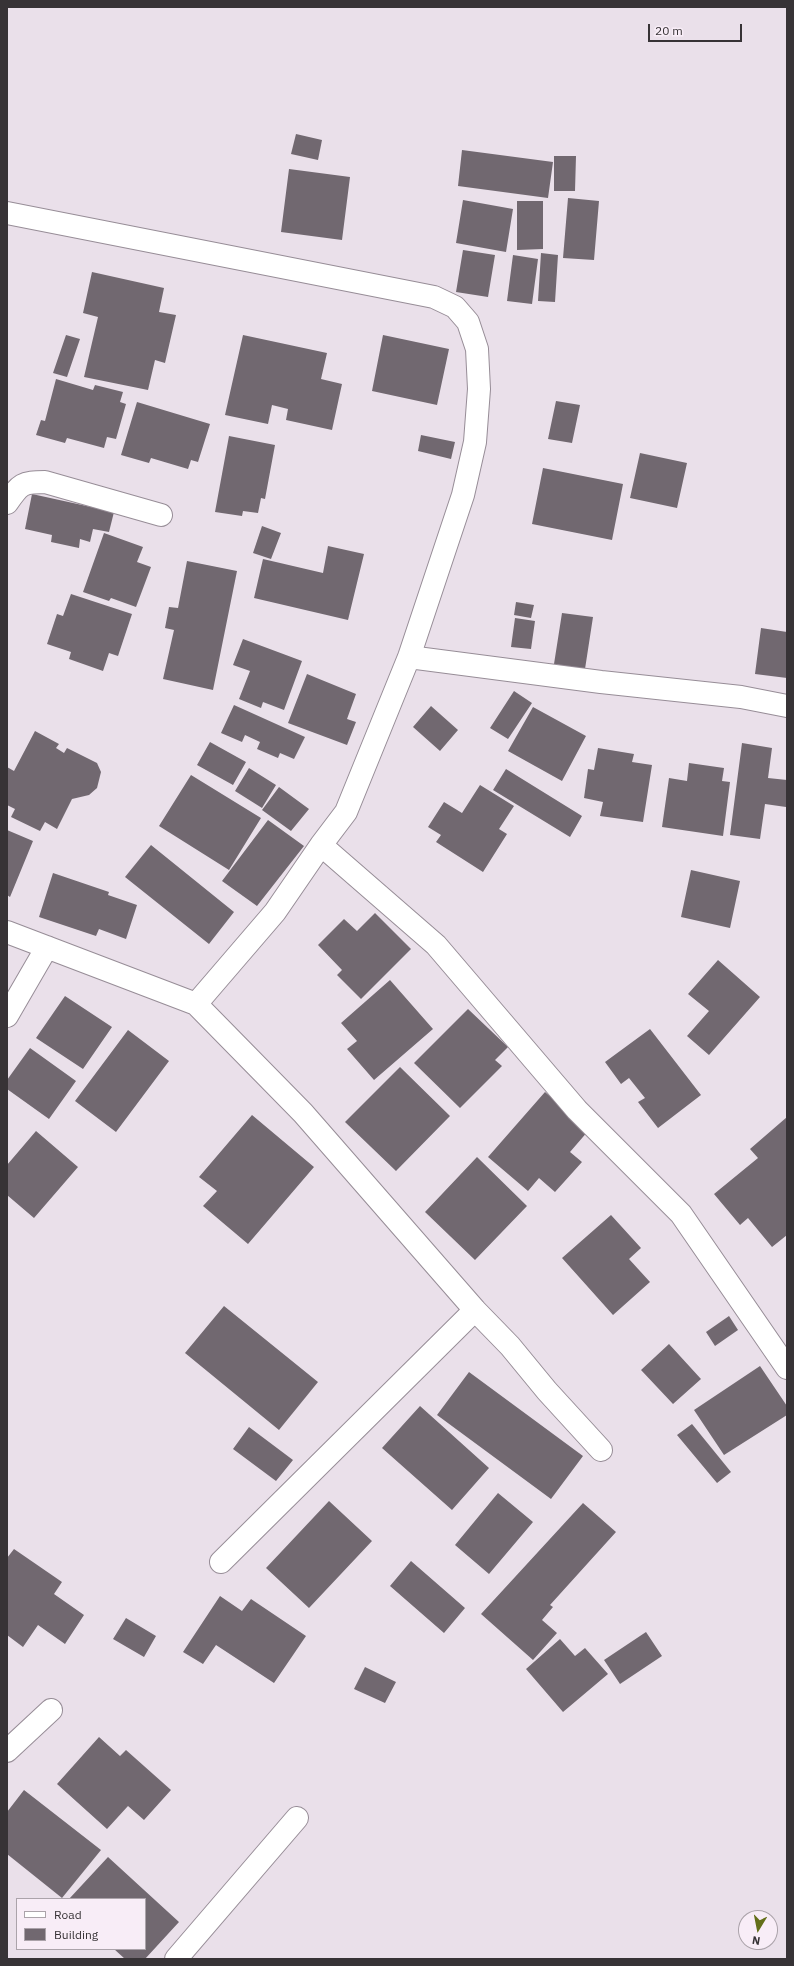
<!DOCTYPE html>
<html>
<head>
<meta charset="utf-8">
<style>
  body { margin:0 }
  #map { position:relative; width:794px; height:1966px; overflow:hidden; background:#eae0ea; font-family:"IBM Plex Sans",sans-serif }
  canvas { display:block }
  .frame { position:absolute; inset:0; border:8px solid #373336; pointer-events:none }
  .legend { position:absolute; left:16px; top:1898px; width:130px; height:52px; box-sizing:border-box; background:#f8edf7; border:1px solid #aba3aa; margin:0; padding:5px 7px; list-style:none; font-size:12px; color:#373336 }
  .legend li { display:flex; align-items:center; gap:8px; height:20px }
  .legend b { width:20px; border:1px solid #aba3aa }
  .north { position:absolute; left:738px; top:1910px; width:40px; height:40px; box-sizing:border-box; background:#f8edf7; border:1px solid #aba3aa; border-radius:50%; rotate:190deg; font-size:11px; font-weight:700; line-height:16px; text-align:center; color:#373336 }
  .north::after { content:''; display:block; margin:auto; width:14px; height:18px; background:#636f19; clip-path:polygon(50% 0,100% 100%,50% 72%,0 100%) }
  .scale { position:absolute; left:648px; top:24px; width:94px; height:18px; box-sizing:border-box; border:2px solid #373336; border-top:0; padding-left:5px; font-size:12px; line-height:14px; white-space:nowrap; color:#373336; -webkit-text-stroke:3px #f8edf7; paint-order:stroke }
</style>
</head>
<body>
<div id="map">
<canvas width="794" height="1966"></canvas>
<div class="frame"></div>
<ul class="legend">
<li><b style="height:5px;background:#fff"></b>Road</li>
<li><b style="height:11px;background:#716870"></b>Building</li>
</ul>
<div class="north">N</div>
<div class="scale">20 m</div>
</div>
<script>
const context = document.querySelector('canvas').getContext('2d');
context.lineJoin = 'round';
function paint(path, color) { context.fillStyle = color; context.fill(path, 'evenodd'); }
function trace(path, color, width, dash) { context.strokeStyle = color; context.lineWidth = width; context.lineCap = dash ? 'butt' : 'round'; context.setLineDash(dash || []); context.stroke(path); }
paint(new Path2D(`
  M296,134L322,140L318,160L291,154Z
  M462,150L553,162L548,198L458,186Z
  M554,156H576L575,191H554Z
  M289,169L350,177L342,240L281,232Z
  M568,198L599,201L594,260L563,258Z
  M463,200L513,209L506,252L456,243Z
  M517,201H543V249L517,250Z
  M463,250L495,255L488,297L456,292Z
  M541,253L558,255L555,302L538,301Z
  M513,255L538,259L532,304L507,301Z
  M92,272L164,288L159,312L176,315L165,363L155,360L148,390L84,377L98,317L83,313Z
  M66,335L80,339L67,377L53,373Z
  M243,335L327,353L321,379L342,384L332,430L286,420L288,409L272,405L268,424L225,415Z
  M383,335L449,349L437,405L372,391Z
  M56,379L93,390L95,385L123,392L120,402L126,404L116,439L107,437L104,448L67,438L65,443L36,435L41,420L45,421Z
  M556,401L580,405L572,443L548,439Z
  M137,402L210,424L198,462L191,460L188,469L151,458L149,463L121,455Z
  M421,435L455,442L451,459L418,451Z
  M229,436L275,445L265,499L261,498L258,513L243,511L242,516L215,512Z
  M640,453L687,463L677,508L630,498Z
  M543,468L623,484L612,540L532,524Z
  M32,494L114,512L109,532L93,529L90,542L80,539L79,548L51,542L52,535L25,529Z
  M262,526L281,533L271,559L253,553Z
  M104,533L143,547L137,562L151,567L136,607L111,598L109,601L83,592Z
  M328,546L364,554L348,620L254,598L263,559L323,573Z
  M187,561L237,571L213,690L163,679L174,630L165,628L169,607L178,608Z
  M71,594L132,614L118,656L109,653L103,671L69,659L71,652L47,644L57,614L63,616Z
  M516,602L534,605L531,618L514,615Z
  M562,613L593,617L585,669L554,664Z
  M515,618L535,621L531,649L511,647Z
  M761,628L787,632V678L755,674Z
  M243,639L302,661L284,710L263,702L261,708L239,699L250,671L233,665Z
  M307,674L356,694L347,719L356,722L347,745L288,723Z
  M514,691L532,703L508,739L490,728Z
  M234,705L305,737L294,759L280,753L278,758L257,749L260,742L245,735L242,742L221,733Z
  M431,706L458,730L440,751L413,727Z
  M533,707L586,736L562,781L508,751Z
  M35,731L59,744L56,748L64,753L67,748L97,763L101,772L97,788L89,795L72,799L57,829L45,822L40,831L11,817L15,809L7,805V767L14,771Z
  M210,742L246,762L233,785L197,765Z
  M742,743L772,748L768,778L787,780L786,807L765,804L760,839L730,835Z
  M598,748L634,754L632,762L652,765L643,822L600,816L603,802L584,798L588,769L594,770Z
  M689,763L724,768L722,781L730,782L723,836L662,827L669,778L687,781Z
  M249,768L276,785L262,808L235,791Z
  M506,769L582,816L570,837L493,790Z
  M191,775L261,818L229,870L159,826Z
  M480,785L514,806L499,829L507,834L483,872L436,842L441,835L428,827L444,802L462,813Z
  M279,787L309,809L291,831L262,810Z
  M268,820L304,846L257,906L222,881Z
  M7,830L33,841L10,897L7,895Z
  M151,845L234,912L209,944L125,877Z
  M691,870L740,881L730,928L681,917Z
  M53,873L109,892L108,895L137,905L126,939L99,929L96,936L39,917Z
  M375,913L411,949L361,999L337,975L342,970L318,945L344,919L357,931Z
  M718,960L760,997L709,1055L687,1036L709,1011L688,994Z
  M390,980L433,1029L374,1080L347,1049L357,1041L341,1023Z
  M65,996L112,1027L83,1069L36,1038Z
  M468,1009L508,1047L495,1060L502,1066L460,1108L414,1063Z
  M650,1029L701,1095L658,1128L638,1102L645,1098L629,1078L621,1084L605,1062Z
  M128,1030L169,1061L116,1132L75,1101Z
  M30,1048L76,1081L49,1119L7,1089V1080Z
  M400,1067L450,1116L396,1171L345,1122Z
  M545,1092L589,1130L570,1152L582,1162L555,1192L539,1178L528,1191L488,1157Z
  M252,1115L314,1167L248,1244L203,1206L217,1191L199,1177Z
  M787,1117V1235L772,1247L748,1218L740,1225L714,1194L758,1158L750,1149Z
  M36,1131L78,1167L34,1218L7,1195V1165Z
  M477,1157L527,1206L475,1260L425,1212Z
  M611,1215L641,1248L629,1259L650,1282L613,1315L562,1258Z
  M224,1306L318,1382L279,1430L185,1353Z
  M729,1316L738,1330L715,1346L706,1332Z
  M669,1344L701,1379L673,1404L641,1370Z
  M760,1366L787,1406V1415L724,1455L694,1410Z
  M469,1372L583,1456L551,1499L437,1415Z
  M420,1406L489,1468L452,1510L382,1448Z
  M692,1424L731,1472L717,1483L677,1435Z
  M249,1427L293,1460L276,1481L233,1449Z
  M498,1493L533,1522L489,1574L455,1545Z
  M329,1501L372,1541L309,1608L266,1568Z
  M583,1503L616,1532L550,1605L553,1607L542,1620L557,1633L533,1660L481,1614Z
  M14,1549L62,1582L54,1594L84,1615L65,1644L38,1625L23,1647L7,1635V1558Z
  M411,1561L465,1608L444,1633L390,1586Z
  M220,1596L242,1611L251,1599L306,1636L274,1683L216,1645L203,1664L183,1652Z
  M126,1618L156,1636L144,1657L113,1639Z
  M646,1632L662,1656L620,1684L604,1660Z
  M560,1639L575,1656L585,1648L608,1674L563,1712L526,1669Z
  M365,1667L396,1682L385,1703L354,1689Z
  M99,1737L120,1756L126,1750L171,1790L144,1820L128,1806L107,1829L57,1784Z
  M24,1790L101,1850L62,1898L7,1854V1812Z
  M108,1857L179,1922L145,1959H125L114,1949H145V1899H69Z`), '#716870');
const minor = new Path2D(`
  M7,213L434,297L455,307L468,322L477,349L479,389L475,442L463,495L409,657L346,812L321,845L275,912L196,1004
  M7,503C20,484 22,482 45,482L161,515
  M409,657L601,682L741,697L787,706
  M321,845L436,945L577,1110L681,1214L787,1368
  M7,932L196,1004L303,1113L475,1310L510,1346L547,1391L601,1450
  M7,1016L47,947
  M221,1562L475,1310
  M7,1751L51,1710
  M176,1959L297,1818`);
trace(minor, '#978d97', 24);
trace(minor, '#fff', 22);
</script>
</body>
</html>
